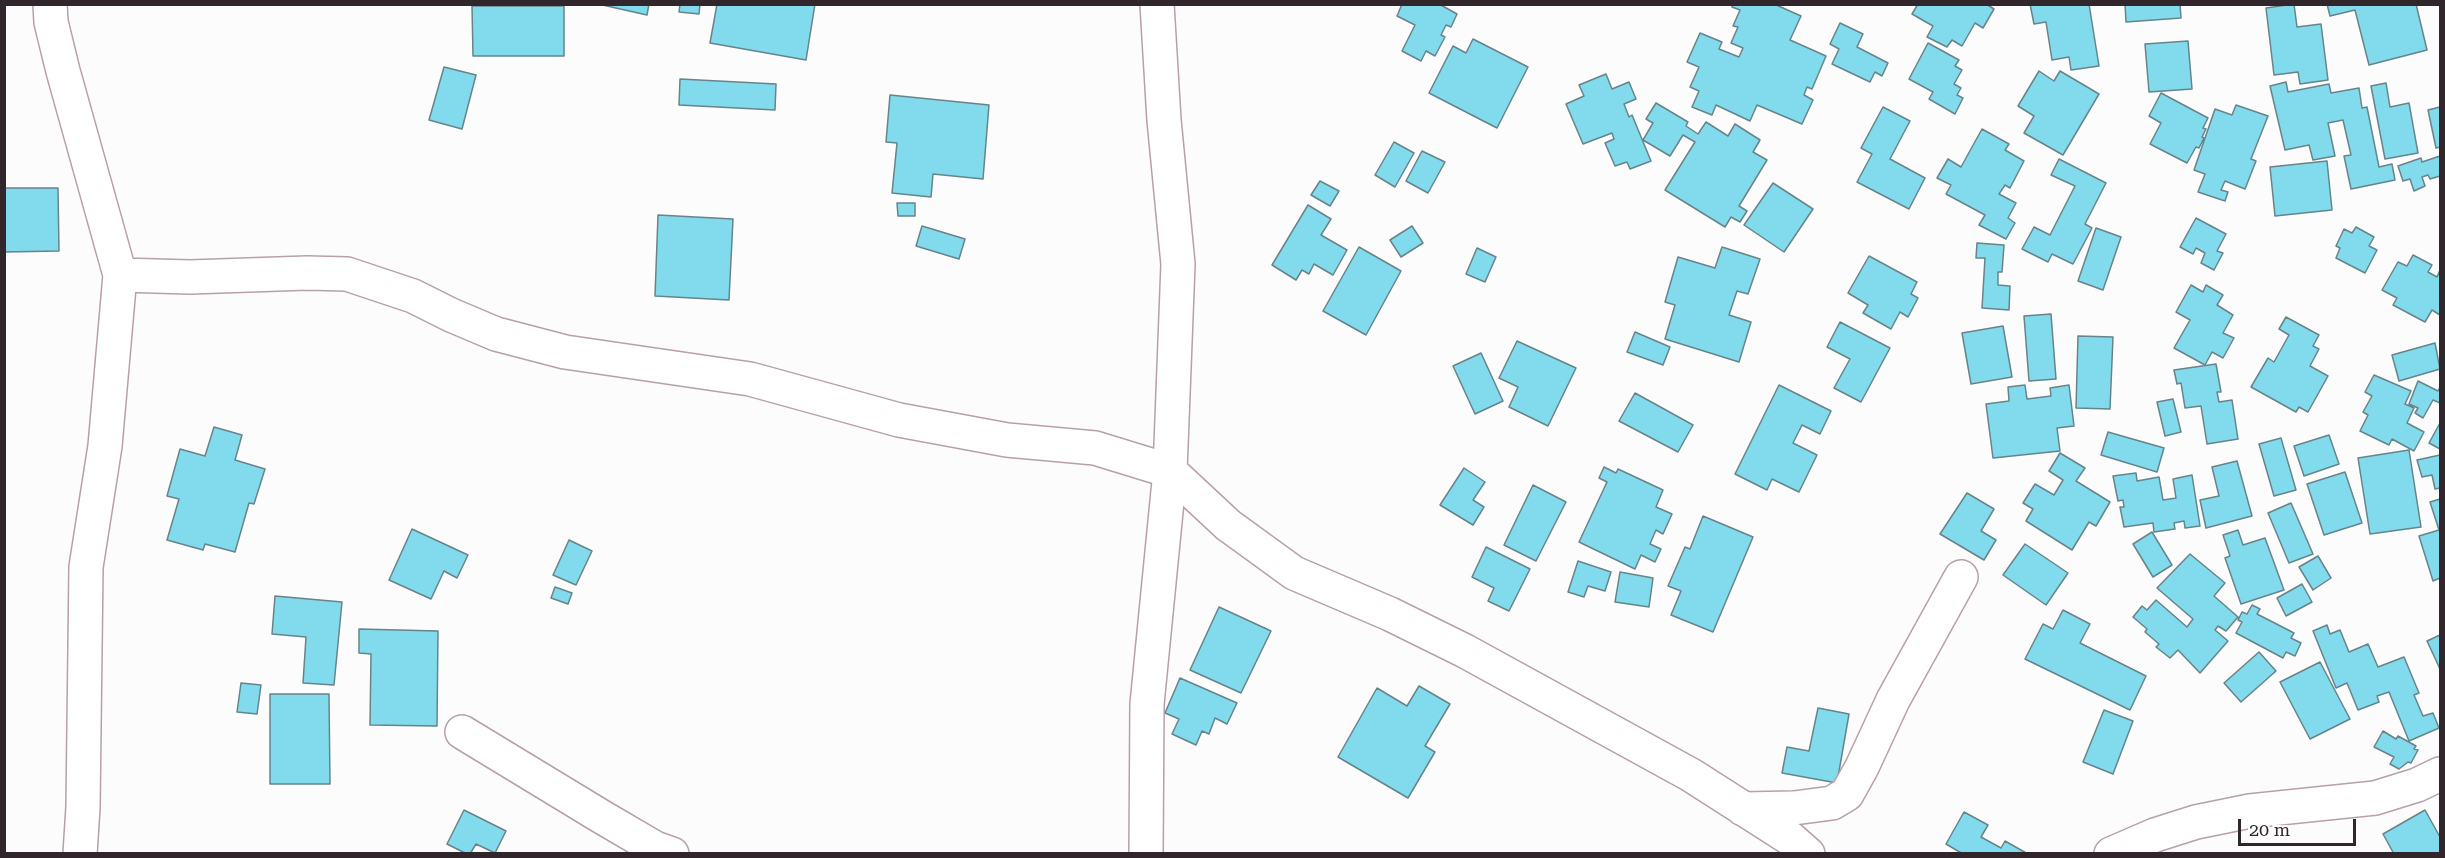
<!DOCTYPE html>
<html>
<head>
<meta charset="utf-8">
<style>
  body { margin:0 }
  #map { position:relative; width:2445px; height:858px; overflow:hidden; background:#fcfcfc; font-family:"Roboto Serif",serif }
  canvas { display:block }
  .frame { position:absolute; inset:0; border:6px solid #30262c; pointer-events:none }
  .scale { position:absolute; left:2238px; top:819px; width:118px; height:27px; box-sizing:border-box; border:3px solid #30262c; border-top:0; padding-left:8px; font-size:18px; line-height:21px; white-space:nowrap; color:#30262c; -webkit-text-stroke:4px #fcfcfc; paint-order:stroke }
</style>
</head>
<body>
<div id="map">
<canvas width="2445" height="858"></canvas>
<div class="frame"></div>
<div class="scale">20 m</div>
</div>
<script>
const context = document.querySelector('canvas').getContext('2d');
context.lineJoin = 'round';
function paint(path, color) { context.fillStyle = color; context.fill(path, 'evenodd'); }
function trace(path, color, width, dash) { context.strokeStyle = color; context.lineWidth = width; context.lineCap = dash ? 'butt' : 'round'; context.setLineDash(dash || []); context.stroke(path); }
const building = new Path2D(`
  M598,4H649L647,15Z
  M680,4H700L699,14L679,12Z
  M717,4H815L806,60L710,43Z
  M1402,4H1439L1457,14L1451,27L1446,25L1441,35L1445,37L1435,56L1426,51L1421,61L1402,51L1415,25L1397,16Z
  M1733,4H1774L1801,16L1790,40L1826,56L1812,89L1807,87L1804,95L1813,100L1802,124L1757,105L1750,121L1716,105L1712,115L1692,107L1699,91L1690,87L1699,67L1687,62L1700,33L1722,42L1719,49L1739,57L1743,48L1731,43L1738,27L1733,26L1740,10L1732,7Z
  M1918,4H1986L1994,9L1983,28L1975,23L1962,46L1952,40L1947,47L1927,37L1933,26L1912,14Z
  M2030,4H2089L2099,66L2071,70L2069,57L2052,60L2046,22L2034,24Z
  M2125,4H2180L2181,18L2126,22Z
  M2294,4L2297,27L2321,24L2328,80L2300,84L2298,72L2274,75L2266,8Z
  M2327,4H2416L2427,50L2369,65L2355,10L2330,16Z
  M472,6H564V56H473Z
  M1840,23L1863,34L1857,47L1888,63L1882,76L1875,72L1870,82L1832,64L1839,49L1830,44Z
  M1473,39L1528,67L1497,128L1429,93L1453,46L1466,53Z
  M2188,41L2192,89L2149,92L2145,44Z
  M1928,43L1959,60L1955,66L1962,70L1954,84L1961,88L1957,95L1963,98L1955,114L1929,99L1933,92L1909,79Z
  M444,67L476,75L462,129L429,120Z
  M2039,71L2054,81L2060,71L2099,94L2063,155L2024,133L2034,116L2018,106Z
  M1606,74L1612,89L1629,82L1636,99L1624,104L1629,117L1632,115L1651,161L1630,169L1627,162L1615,166L1605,143L1614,139L1612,133L1583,144L1566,104L1584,96L1579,85Z
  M680,79L776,84L775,110L679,105Z
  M2286,82L2288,92L2329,84L2331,93L2359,88L2362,108L2367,107L2379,167L2392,164L2395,180L2351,189L2344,156L2351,155L2343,120L2328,123L2335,156L2313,160L2309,145L2285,150L2270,86Z
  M2386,83L2390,107L2409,103L2418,153L2385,159L2371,86Z
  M2161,93L2208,118L2203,128L2206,129L2202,137L2204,138L2199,148L2196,147L2187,163L2150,144L2161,123L2149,116Z
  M890,95L989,105L983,179L933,174L931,197L892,193L897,143L886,142Z
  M1656,103L1688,122L1686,126L1698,134L1706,122L1728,136L1735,124L1760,140L1753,152L1767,160L1739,206L1747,211L1740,222L1731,217L1725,227L1665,190L1695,142L1683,135L1670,156L1643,140L1653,123L1646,119Z
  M2236,105L2268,116L2251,159L2256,161L2245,189L2225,181L2221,190L2228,192L2225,201L2198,192L2205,174L2194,170L2215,109L2232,115Z
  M1883,107L1910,121L1890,159L1925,178L1909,209L1857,182L1872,154L1861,148Z
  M2440,107V147L2436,148L2428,110Z
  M1982,129L2009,144L2005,150L2024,161L2010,188L2005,185L1999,194L2016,203L2008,218L2015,223L2006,239L1979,225L1985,215L1946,194L1951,185L1937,178L1948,159L1961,167Z
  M1394,142L1414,153L1395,187L1375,175Z
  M1422,151L1445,162L1428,193L1406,181Z
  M2440,156V176L2430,179L2428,175L2422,177L2425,186L2414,191L2410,179L2403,181L2398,166L2421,158L2422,162Z
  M2059,159L2106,183L2085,224L2092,228L2073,264L2052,254L2048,262L2022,249L2034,227L2050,235L2075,186L2051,175Z
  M2327,161L2332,210L2275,216L2270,167Z
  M1320,181L1339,191L1330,206L1311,195Z
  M1773,183L1813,209L1784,252L1744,225Z
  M4,188H58L59,251L4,252Z
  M897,203H915V216H898Z
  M1308,205L1331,219L1321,235L1347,250L1333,275L1314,264L1309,274L1302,270L1296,280L1272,265Z
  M658,215L733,219L729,300L655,296Z
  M2196,218L2226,234L2217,251L2223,253L2214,270L2201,263L2205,253L2196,248L2193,254L2180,247Z
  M922,226L965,239L959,259L916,246Z
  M1412,226L1423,243L1401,257L1390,240Z
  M2356,227L2374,237L2369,246L2377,250L2365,273L2336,258L2340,248L2336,246L2344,229L2352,233Z
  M2096,228L2121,237L2103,290L2078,281Z
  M1977,243L2004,245L2002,272H1998V285L2010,286L2009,310L1982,308L1985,258H1976Z
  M1359,247L1401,271L1366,335L1323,311Z
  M1722,247L1760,259L1748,294L1737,291L1729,315L1751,322L1739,362L1665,339L1675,305L1665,302L1678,257L1715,268Z
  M1477,248L1496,257L1485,282L1466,274Z
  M2413,255L2432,265L2428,272L2437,277L2440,270V315L2432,310L2425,322L2393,305L2397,298L2382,290L2398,262L2407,266Z
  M1869,256L1917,282L1911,294L1918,298L1908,317L1900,312L1891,329L1863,313L1868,305L1848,293Z
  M2191,285L2203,292L2206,285L2223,295L2217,305L2233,315L2223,333L2234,338L2223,358L2212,352L2205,365L2174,348L2190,320L2176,312Z
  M2051,314L2056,379L2029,381L2024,316Z
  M2286,317L2319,335L2313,346L2319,349L2310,366L2328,376L2308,412L2299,407L2296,412L2251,387L2268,358L2274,362L2289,335L2279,329Z
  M1840,322L1890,348L1861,402L1834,388L1850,359L1827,347Z
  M2003,326L2012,377L1971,384L1962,333Z
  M1635,332L1670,347L1663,365L1627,352Z
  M2078,336L2113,337L2110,409L2076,408Z
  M1517,341L1576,368L1548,426L1509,407L1518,387L1499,378Z
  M2435,343L2440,369L2399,381L2392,355Z
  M1481,353L1503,401L1475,414L1453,366Z
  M2216,364L2221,392H2217L2219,402L2232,400L2238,439L2207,444L2201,406L2185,408L2181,383L2177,384L2174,370Z
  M2374,375L2411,391L2405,404L2414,408L2407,423L2424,432L2414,451L2392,439L2389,445L2360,431L2368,415L2363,412L2372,396L2365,392Z
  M2418,381L2438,391L2440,387V403L2433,400L2423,418L2415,413L2418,408L2409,404Z
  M1779,385L1831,411L1820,434L1802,425L1793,443L1817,455L1799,492L1772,479L1767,490L1735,474Z
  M2025,385L2027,399L2051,396L2050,388L2069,385L2074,426L2057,428L2060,451L1993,458L1986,404L2009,401L2008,387Z
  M1635,393L1693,425L1678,452L1619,421Z
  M2173,399L2181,432L2165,436L2157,402Z
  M2440,423V449L2429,443Z
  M214,427L242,435L235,460L265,469L254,504L249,503L235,552L205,544L203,550L167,540L179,499L167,496L180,449L205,456Z
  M2108,432L2164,448L2157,472L2101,455Z
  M2329,435L2339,464L2304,476L2294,446Z
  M2281,438L2296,490L2274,496L2259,444Z
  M2409,450L2421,527L2370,534L2358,458Z
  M2060,453L2085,468L2076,481L2110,502L2096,526L2089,522L2072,550L2026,521L2033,509L2023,503L2035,484L2054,495L2063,480L2049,471Z
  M2440,455V488L2435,489L2432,475L2422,477L2417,460Z
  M2237,461L2252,516L2206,528L2200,500L2219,496L2212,467Z
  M1604,467L1616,473L1618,469L1663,490L1656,507L1672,514L1663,534L1656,530L1650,544L1661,549L1655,562L1641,555L1635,569L1579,542L1607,482L1599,478Z
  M1464,468L1485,482L1473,500L1484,507L1473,525L1440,505Z
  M2345,472L2362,523L2324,535L2307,484Z
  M2136,473L2137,481L2159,477L2163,500L2176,498L2173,479L2192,475L2200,526L2185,528L2184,521L2174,523L2175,529L2154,532L2153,523L2124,527L2120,507H2124L2123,500L2118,501L2113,476Z
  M1533,485L1566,502L1536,561L1504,545Z
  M1967,493L1994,509L1981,531L1996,540L1984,560L1940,534Z
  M2440,499V578L2433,581L2419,536L2439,530L2430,502Z
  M2291,503L2313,554L2289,563L2268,513Z
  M1703,516L1753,537L1713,632L1671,615L1681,591L1668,586L1685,547L1690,549Z
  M412,529L468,555L457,578L444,571L431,599L389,580Z
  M2238,530L2243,545L2265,538L2284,590L2241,604L2225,558L2230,556L2223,535Z
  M2152,532L2172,565L2153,577L2133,544Z
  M569,540L592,551L576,585L553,575Z
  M2025,544L2068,573L2046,605L2003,575Z
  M1486,547L1530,569L1509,611L1488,601L1494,588L1472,577Z
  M2190,554L2225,583L2214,596L2238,617L2226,631L2218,626L2215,630L2228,641L2200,673L2178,650L2170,658L2156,647L2159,644L2145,632L2147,629L2133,617L2142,606L2147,610L2156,600L2187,627L2193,619L2157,588Z
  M2318,556L2331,578L2313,590L2299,567Z
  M1578,561L1611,572L1605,591L1588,586L1584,597L1568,592Z
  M1620,572L1653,578L1649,607L1615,602Z
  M2302,584L2312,602L2286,616L2277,598Z
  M555,587L572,593L568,604L551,598Z
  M275,596L342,602L334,685L303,683L306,637L272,634Z
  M2252,605L2260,609L2257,614L2294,633L2291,638L2301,643L2295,656L2286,652L2283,658L2236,633L2242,622L2238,620L2242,612L2247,614Z
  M1219,607L1271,631L1241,693L1190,670Z
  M2063,610L2090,624L2080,643L2146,676L2130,710L2025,659L2043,624L2053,629Z
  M2327,625L2330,634L2340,630L2349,652L2368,644L2378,667L2404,657L2419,693L2414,695L2423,716L2433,713L2439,728L2409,741L2389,692L2377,696L2379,702L2358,710L2347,683L2336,688L2313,631Z
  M359,629L438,631L437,726L370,725L371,654L359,653Z
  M2440,635V669L2427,641Z
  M2259,652L2276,671L2241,702L2224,683Z
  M2320,662L2350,719L2310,739L2280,682Z
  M1180,678L1237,703L1227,724L1215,718L1209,734L1202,731L1196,745L1172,734L1179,719L1165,713Z
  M241,683L261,685L257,714L237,712Z
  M1419,686L1450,704L1425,746L1435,752L1408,798L1338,757L1377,688L1407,706Z
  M270,694H329L330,784H270Z
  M1818,708L1849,714L1837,783L1782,773L1787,747L1809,751Z
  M2104,710L2133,721L2113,774L2083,762Z
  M2383,731L2396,739L2398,736L2416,746L2414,749L2418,750L2411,763L2408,762L2399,769L2390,764L2394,757L2374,747Z
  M464,810L506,831L495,853L476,844L470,854H467L447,844Z
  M2425,810L2440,837V854H2394L2383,834Z
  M1964,812L1988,825L1981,837L2001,848L2005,841L2028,854H1963L1946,844Z`);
paint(building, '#82dbed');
trace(building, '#66848a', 1.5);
const minor = new Path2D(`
  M50,4L51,22L63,71L120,275L105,446L86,567L83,807L80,854
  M120,275L190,277L307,273L347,274L413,296L451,315L496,334L565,352L750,379L899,420L1007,440L1095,448L1170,471L1228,525L1294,573L1390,614L1465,651L1691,775L1791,839L1808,854
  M462,732L602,817L655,848L672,854
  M1743,809L1794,808L1832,803L1847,794L1862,767L1893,700L1961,577
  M1146,854L1147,704L1170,471L1178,264L1164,120L1157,4
  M2111,854L2155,835L2196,822L2250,811L2375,798L2417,785L2440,774`);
trace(minor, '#b89fad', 36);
trace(minor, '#fff', 33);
</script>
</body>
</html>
